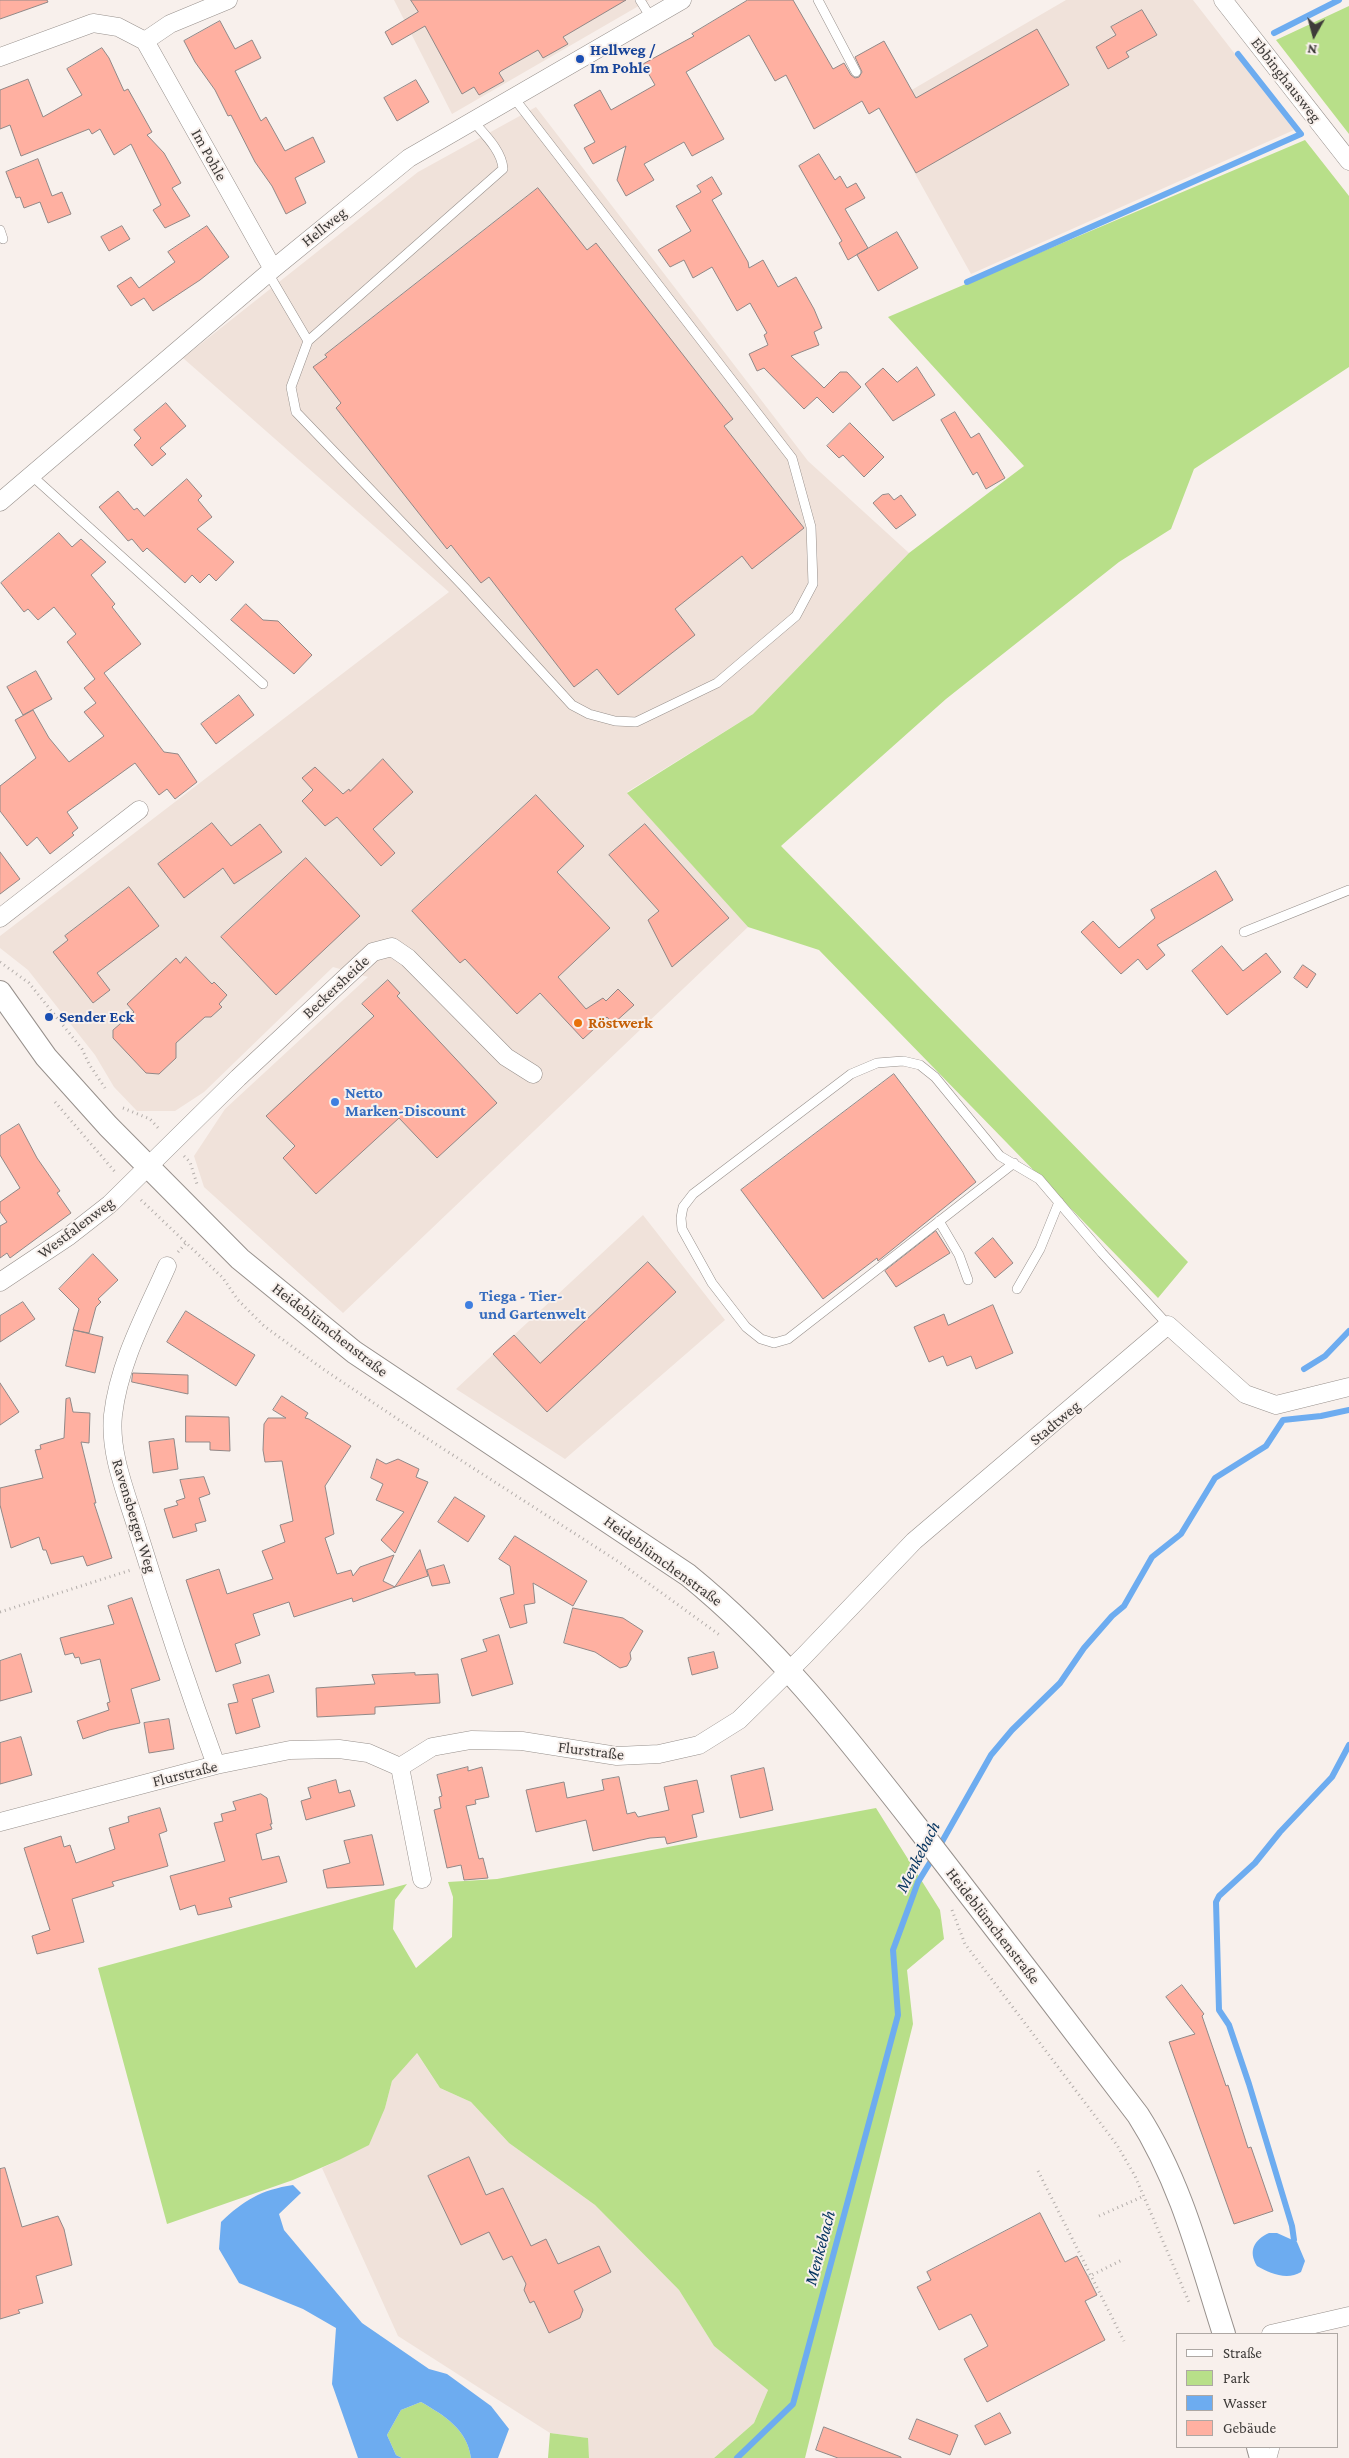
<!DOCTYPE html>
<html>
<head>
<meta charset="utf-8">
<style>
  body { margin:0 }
  #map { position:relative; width:1349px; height:2458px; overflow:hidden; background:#f8f0ec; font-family:"Crimson Pro",serif }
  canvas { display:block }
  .legend { position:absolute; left:1176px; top:2333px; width:162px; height:115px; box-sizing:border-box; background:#f8f0ec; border:1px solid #aea8a4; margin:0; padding:6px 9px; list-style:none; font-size:15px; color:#3e3b39 }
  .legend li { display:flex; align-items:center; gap:10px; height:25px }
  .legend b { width:25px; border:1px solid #aea8a4 }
  .north { position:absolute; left:1289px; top:10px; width:50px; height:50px; -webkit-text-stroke:4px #f8f0ec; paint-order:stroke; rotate:187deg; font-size:14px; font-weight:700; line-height:20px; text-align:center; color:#3e3b39 }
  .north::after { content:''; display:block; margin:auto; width:18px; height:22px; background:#3e3b39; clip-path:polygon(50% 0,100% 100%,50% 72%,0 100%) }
</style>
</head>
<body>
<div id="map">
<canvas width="1349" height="2458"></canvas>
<ul class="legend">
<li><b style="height:6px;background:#fff"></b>Straße</li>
<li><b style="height:14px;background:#b8df89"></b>Park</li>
<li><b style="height:14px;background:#6dacf0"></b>Wasser</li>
<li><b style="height:14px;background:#ffb0a1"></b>Gebäude</li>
</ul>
<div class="north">N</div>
</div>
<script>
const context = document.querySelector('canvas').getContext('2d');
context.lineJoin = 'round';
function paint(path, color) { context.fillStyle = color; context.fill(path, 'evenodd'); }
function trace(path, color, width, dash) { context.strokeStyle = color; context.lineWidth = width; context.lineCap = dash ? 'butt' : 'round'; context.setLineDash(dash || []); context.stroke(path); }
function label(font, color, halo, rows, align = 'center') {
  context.font = font + ' "Crimson Pro",serif'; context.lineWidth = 4; context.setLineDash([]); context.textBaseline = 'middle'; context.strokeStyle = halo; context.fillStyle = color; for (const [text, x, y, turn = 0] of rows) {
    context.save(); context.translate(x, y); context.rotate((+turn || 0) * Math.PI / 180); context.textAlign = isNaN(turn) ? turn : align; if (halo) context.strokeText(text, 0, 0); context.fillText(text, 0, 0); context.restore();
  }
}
paint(new Path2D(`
  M394,0H649L452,114Z
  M1066,0H1193L1294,130L971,274L879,109Z
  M536,107L808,461L909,553L753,714L627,792L748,927L343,1313L204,1187L194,1156L225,1109L368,977L333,967L204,1092L175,1111H137L114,1087L95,1055L28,970L0,948V936L449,592L183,358L418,172Z
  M643,1215L725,1320L565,1459L456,1389Z
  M416,2052L440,2088L471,2102L509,2143L595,2205L679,2290L714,2346L768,2390L754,2423L714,2458H589L587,2438L550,2433L398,2336L322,2168L339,2160L385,2108L392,2081Z`), '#f0e2da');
paint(new Path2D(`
  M1349,6V134L1276,40Z
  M1305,140L1349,196V367L1194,469L1171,529L1119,562L946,699L781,846L1188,1262L1158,1298L819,950L748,927L627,793L753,714L909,553L1024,466L888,317Z
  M876,1808L940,1910L944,1939L907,1970L913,2024L805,2458H714L754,2423L768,2390L714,2346L679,2290L595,2205L509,2143L471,2102L440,2088L417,2053L392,2081L385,2108L369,2145L339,2160L293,2180L167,2224L98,1968L407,1884L395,1900L393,1929L416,1968L452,1937L453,1897L448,1882L497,1879Z
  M421,2402C445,2416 467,2429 471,2458H402L396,2455L387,2435L401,2410Z
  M550,2433L588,2438L589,2458H548Z`), '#b8df89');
paint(new Path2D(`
  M293,2185L301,2193L279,2214L284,2230L362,2323L429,2369L447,2374L491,2406L509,2429L498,2458H471C467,2429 445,2416 421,2402L401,2410L387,2435L396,2455L402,2458H358L332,2384L336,2328L303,2309L239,2283L219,2249L221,2222C244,2200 261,2190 293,2185Z
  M1269,2233H1277L1297,2242L1305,2261L1301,2272C1287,2281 1269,2273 1257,2266C1248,2251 1254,2240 1269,2233Z`), '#6dacf0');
trace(new Path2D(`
  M1274,33L1339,0
  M967,282L1301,134L1238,54
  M1304,1369L1325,1356L1349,1331
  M939,1847L991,1755L1012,1730L1060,1683L1084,1648L1112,1616L1124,1606L1152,1557L1181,1534L1215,1478L1266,1446L1283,1420L1321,1416L1349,1410
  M1294,2240L1292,2226L1249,2084L1229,2025L1219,2010L1216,1902L1219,1896L1255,1863L1280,1832L1332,1777L1349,1745
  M737,2458L793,2404L898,2015L893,1950L918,1882L934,1856`), '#6dacf0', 6);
const building = new Path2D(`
  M0,0H47L48,2L0,19Z
  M411,0H626L563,37L568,44L543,58L538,50L501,71L499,73L504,81L479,95L474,87L462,94L425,26L392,45L385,32L418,12Z
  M748,0H793L833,69L844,63L851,75L855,78L859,77L862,72L855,57L884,41L916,98L1037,29L1069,85L916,173L879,108L869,114L862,101L814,129L786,75L775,81L749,35L686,72L724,139L692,156L684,142L644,164L654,180L626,196L617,180L626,146L593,164L584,148L595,142L574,105L600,90L611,110L655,85L643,64L694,36L692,34Z
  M1142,10L1157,35L1126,52L1129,57L1108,69L1096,47L1116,35L1111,27Z
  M220,21L235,49L252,40L261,58L235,71L261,121L266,117L285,151L313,137L325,162L295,178L306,203L286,214L272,186L255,162L231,115L228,116L215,90L195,62L184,41Z
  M102,48L109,58L124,91L128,89L152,132L147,135L164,153L181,183L172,188L190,216L165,228L153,210L161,205L131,144L114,155L100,129L92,134L89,129L21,156L10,125L0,129V90L28,79L43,117L82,95L67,69Z
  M416,80L429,102L397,121L384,98Z
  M819,154L835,180L840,176L847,188L856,183L865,198L845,209L868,248L848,260L839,243L842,241L799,166Z
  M38,159L52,196L62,192L71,214L48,223L40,202L24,208L20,197L16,198L6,172Z
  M712,177L722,194L712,200L748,262L749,268L763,260L778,287L796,277L814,309L822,328L814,332L819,345L791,356L824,388L840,372H847L861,387L833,413L817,397L804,409L764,368L757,371L749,354L768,345L764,335L767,333L750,303L737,311L712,267L693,278L684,260L670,267L658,250L691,231L676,206L701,192L697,186Z
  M538,188L587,250L596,243L733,419L724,426L804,528L752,569L742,556L675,609L695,635L618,695L597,669L574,687L489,577L481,583L451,545L447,549L336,408L341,403L313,367L327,357L325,355Z
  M122,226L130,239L109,251L101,237Z
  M207,226L229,257L200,280L153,311L144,298L131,306L117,286L131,277L139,288L175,262L168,252Z
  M897,232L918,268L878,291L857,255Z
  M917,367L935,395L893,421L865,384L883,368L897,382Z
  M166,403L186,426L160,448L166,454L152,466L134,445L141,438L134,430Z
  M955,412L971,438L979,433L1005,478L986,489L977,472L973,475L941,420Z
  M850,423L884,457L864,477L843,455L839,458L827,446Z
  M187,479L202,496L198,500L212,517L197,529L234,562L216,581L209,574L200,583L192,575L185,583L147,548L143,552L132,539L128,541L99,507L118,491L134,510L137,508L144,516Z
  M889,494L894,500L901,495L916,515L896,529L873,503L882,495Z
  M59,533L72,547L81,539L106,562L91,575L115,604L112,607L141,644L104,673L164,752L178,754L197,782L175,799L167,789L159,795L135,763L67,812L78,828L72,833L74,835L50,854L37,837L27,846L0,811V786L36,758L15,720L33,710L49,738L69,762L104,736L84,712L96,703L84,688L95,679L67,642L76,634L54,607L38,620L28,609L24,612L1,583Z
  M246,604L263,620L278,621L312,655L294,674L231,620Z
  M36,671L52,699L23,715L7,687Z
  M239,695L254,715L216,744L201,724Z
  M383,759L413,792L373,829L395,853L381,866L337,817L325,826L302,801L313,790L302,778L315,767L343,794L349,789L350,791Z
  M536,795L584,846L557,872L610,928L558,977L586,1009L603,998L606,1001L618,989L634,1005L613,1024L607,1017L583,1039L540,993L517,1014L465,959L460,963L412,911Z
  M212,823L231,846L260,824L282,852L234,884L223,868L184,898L158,864Z
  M645,824L729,918L672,967L648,920L659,911L609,855Z
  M0,852L20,879L0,894Z
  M306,858L360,916L276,995L221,937Z
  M1216,871L1233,900L1157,945L1165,955L1147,970L1138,959L1121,974L1081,932L1093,921L1119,948L1155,918L1151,910Z
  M129,887L159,926L97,973L110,990L93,1003L53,952L68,940L65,936Z
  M1222,946L1243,971L1266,953L1281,972L1227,1015L1192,971Z
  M186,957L212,984L214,982L227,995L219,1004L222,1007L211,1017H205L176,1043V1058L159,1074L146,1073L113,1038V1030L134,1012L127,1004L176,958L180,963Z
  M1303,965L1316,974L1307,988L1294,978Z
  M388,980L400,993L397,996L497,1103L437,1158L399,1118L316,1194L283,1158L295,1146L266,1116L374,1016L362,1004Z
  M894,1074L976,1182L878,1261L877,1258L823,1299L741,1190Z
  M19,1124L37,1158L60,1191L57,1193L71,1213L10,1258L7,1253L0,1258V1226L7,1222L0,1212V1202L20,1188L0,1155V1136Z
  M936,1231L950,1253L896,1287L885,1271Z
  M993,1238L1013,1263L995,1278L975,1253Z
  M93,1254L118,1280L98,1299L101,1302L96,1307L89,1333L73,1330L79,1309L59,1289Z
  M648,1262L676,1292L547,1412L493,1354L514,1335L540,1363Z
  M23,1302L35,1319L0,1342V1316Z
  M993,1305L1013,1353L976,1369L971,1356L947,1366L943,1356L929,1362L914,1327L944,1314L948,1325Z
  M186,1311L255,1355L236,1386L167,1342Z
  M74,1330L103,1337L95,1373L66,1366Z
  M133,1373L188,1375V1394L132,1382Z
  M0,1383L19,1412L0,1425Z
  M282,1396L308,1413L305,1418L309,1419L351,1446L325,1486L334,1534L325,1538L337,1574L351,1570L353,1576L360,1567L394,1555L383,1581L395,1587L353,1602L352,1598L294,1617L289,1602L253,1614L260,1635L235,1644L241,1663L216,1672L186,1580L219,1569L227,1594L273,1579L262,1551L285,1542L280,1525L293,1521L282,1461L265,1462L263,1450L264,1424L268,1418H286L273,1410Z
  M70,1398L73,1412L90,1413L89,1443L81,1442L96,1503H94L112,1558L87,1566L83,1556L51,1564L46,1550H43L39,1537L11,1548L0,1505V1488L43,1478L35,1450L41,1449L40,1445L64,1438L66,1399Z
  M186,1416L229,1417L230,1451L210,1450V1442H186Z
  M174,1439L178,1469L153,1473L149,1442Z
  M377,1459L386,1464L398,1459L419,1469L416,1477L428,1482L395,1553L381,1540L404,1512L376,1500L383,1484L371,1478Z
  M204,1477L210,1494L199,1498L206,1521L195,1524L197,1531L173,1538L164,1509L178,1505L176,1501L185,1498L180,1480Z
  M455,1497L485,1516L468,1542L438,1522Z
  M515,1536L587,1581L573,1606L533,1583L535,1603L524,1605L527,1623L510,1628L500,1598L514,1594L510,1566L499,1559Z
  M420,1550L428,1576L395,1587Z
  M444,1565L450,1583L432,1586L427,1570Z
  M132,1598L160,1680L131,1689L140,1723L109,1730L83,1739L77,1721L109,1710L107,1703L110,1702L100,1659L81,1664L79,1657L75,1658L73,1653L65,1655L60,1638L114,1624L108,1606Z
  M573,1608L623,1618L643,1631L630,1653L631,1659L627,1666L620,1668L595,1652L564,1643Z
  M499,1635L513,1684L472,1696L461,1659L487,1651L483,1640Z
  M714,1652L718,1668L692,1675L688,1658Z
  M21,1654L32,1692L0,1701V1661Z
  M415,1673V1675L438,1674L440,1703L375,1707V1714L317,1717L316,1688L375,1684L372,1675Z
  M269,1675L274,1692L252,1699L260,1727L236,1734L228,1704L238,1702L233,1685Z
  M169,1719L174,1749L149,1753L144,1723Z
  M21,1737L32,1775L0,1784V1743Z
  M468,1767V1771L482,1767L489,1797L475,1800L476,1804L466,1806L479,1859L483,1858L488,1878L464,1880L461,1865L447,1868L434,1810L441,1808L439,1797L442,1796L437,1775Z
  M764,1768L773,1810L740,1818L731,1776Z
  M619,1777L627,1814L635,1812L638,1817L669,1810L664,1787L697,1780L704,1812L692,1815L697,1837L667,1844L665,1837L650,1838L593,1851L586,1820L536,1832L526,1790L564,1782L567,1798L604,1790L602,1780Z
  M336,1780L339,1793L350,1790L355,1806L306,1820L301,1801L311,1798L308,1788Z
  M261,1794L267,1798L272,1824H270L272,1829L256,1834L262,1860L279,1856L287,1882L229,1898L232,1907L198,1915L195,1905L180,1910L170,1876L225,1861L214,1823L223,1821L221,1814L236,1810L233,1802Z
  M160,1808L167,1831L159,1834L168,1866L112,1882L114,1886L72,1899L84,1942L37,1954L32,1936L50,1930L24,1848L61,1836L64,1847L70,1845L76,1863L115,1849L109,1828L129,1822L128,1817Z
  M372,1835L384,1885L327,1888L323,1870L350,1863L344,1841Z
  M1182,1985L1204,2014L1202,2016L1226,2086L1228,2085L1248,2148L1251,2147L1273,2211L1234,2224L1169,2042L1195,2034L1166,1997Z
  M469,2157L486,2195L503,2188L531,2246L546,2239L558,2264L599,2246L611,2272L574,2291L583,2310L580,2318L549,2333L534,2301L530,2303L524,2290L526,2284L512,2256L503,2260L489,2232L461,2245L428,2176Z
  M5,2168L22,2227L58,2216L64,2229L72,2265L36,2276L43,2303L18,2310L20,2313L0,2319V2169Z
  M1040,2213L1065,2262L1077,2256L1088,2277L1097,2295L1085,2301L1105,2340L987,2402L964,2359L988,2346L971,2314L939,2330L917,2287L931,2280L927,2272Z
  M1000,2413L1011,2433L985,2445L975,2426Z
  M917,2419L958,2435L950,2455L909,2439Z
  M824,2427L901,2457V2458H838L816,2450Z`);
paint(building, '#ffb0a1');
trace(building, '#918887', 1);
const service = new Path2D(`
  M640,0L651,18
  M818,0L856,72
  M0,230L3,239
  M268,273L308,341L291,387L296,412L464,587L572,705L589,714L615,721L636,722L717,683L796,616L813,584L811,527L792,458L514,98
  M308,341L503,169C502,151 485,135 473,121
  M31,475L263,684
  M1244,932L1349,890
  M1014,1163L788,1339L774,1343L761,1339L746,1327L712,1283L682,1229L681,1218L683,1207L693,1194L851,1074L877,1063L903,1061L920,1065L935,1077L1000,1156L1039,1179L1102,1253L1168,1325
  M939,1221L959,1255L968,1280
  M1017,1289L1040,1249L1059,1202
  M1272,2458L1275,2447`);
const minor = new Path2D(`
  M1223,0L1349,161
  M145,41L170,24L228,0
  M0,57L93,23L118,27L145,41L273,269
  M0,502L273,269L409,158L682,0
  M0,918L139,810
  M167,1266C146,1314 119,1362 113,1415C109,1454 127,1495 138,1532C162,1610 188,1688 216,1765
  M0,1282L69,1236L110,1204L238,1078L373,952L392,947L408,958L506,1057L533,1074
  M400,1767L432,1747L471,1740L522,1741L617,1756L659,1754L699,1745L739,1720L804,1656L914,1541L1168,1325L1245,1394L1276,1405L1349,1387
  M400,1767L422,1879
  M0,1822L216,1765L290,1750L339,1749L368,1753L400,1767
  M1271,2334L1349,2316`);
const tertiary = new Path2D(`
  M0,992L46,1057L108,1126L240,1259L354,1352L688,1575C779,1649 845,1735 917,1827C991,1922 1065,2019 1138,2115C1181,2182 1200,2259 1224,2334
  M1258,2447L1261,2458`);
trace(service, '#97908c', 10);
trace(minor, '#97908c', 19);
trace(tertiary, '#97908c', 24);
trace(new Path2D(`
  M0,962L29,983L82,1049L89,1064L105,1088
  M55,1102L116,1173
  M123,1108L150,1119L159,1129
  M184,1156L190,1162L197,1184
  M141,1200L223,1278L238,1300L264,1326L323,1369L414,1430L619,1562L721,1636
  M178,1252L186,1243
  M0,1612L131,1570
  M952,1910L965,1944L1117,2145L1135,2176L1189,2302
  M1038,2171L1124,2341
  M1099,2216L1144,2196
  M1088,2277L1122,2260`), '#b4aeab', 3, [1, 4]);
trace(service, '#fff', 9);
trace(minor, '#fff', 18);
trace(tertiary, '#fff', 22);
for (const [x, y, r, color] of [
  [580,59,5,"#1a4fb4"],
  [49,1017,5,"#1a4fb4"],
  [578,1023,5,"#e8710a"],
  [335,1102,5,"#3f7fe0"],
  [469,1305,5,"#3f7fe0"]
]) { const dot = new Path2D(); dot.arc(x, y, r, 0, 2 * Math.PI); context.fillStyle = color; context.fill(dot); trace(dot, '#f8f0ec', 2); }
label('bold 16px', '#164399', '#f8f0ec', [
  ["Hellweg /",590,50],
  ["Im Pohle",590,68],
  ["Sender Eck",59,1017]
], 'left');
label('16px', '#3e3b39', '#f8f0ec', [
  ["Ebbinghausweg",1286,80,52],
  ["Im Pohle",209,155,61],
  ["Hellweg",324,227,-39],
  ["Beckersheide",336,987,-43],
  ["Westfalenweg",76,1228,-37],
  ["Heideblümchenstraße",330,1330,38],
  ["Stadtweg",1055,1423,-40],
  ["Ravensberger Weg",134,1516,73],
  ["Heideblümchenstraße",663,1561,36],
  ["Flurstraße",591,1751,7],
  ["Flurstraße",185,1774,-14],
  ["Heideblümchenstraße",993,1926,52]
]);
label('bold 16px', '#c56008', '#f8f0ec', [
  ["Röstwerk",588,1023]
], 'left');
label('bold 16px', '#366cbe', '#f8f0ec', [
  ["Netto",345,1093],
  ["Marken-Discount",345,1111],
  ["Tiega - Tier-",479,1296],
  ["und Gartenwelt",479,1314]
], 'left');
label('italic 18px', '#073560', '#f8f0ec', [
  ["Menkebach",918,1857,-63],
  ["Menkebach",820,2248,-75]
]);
</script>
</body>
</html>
